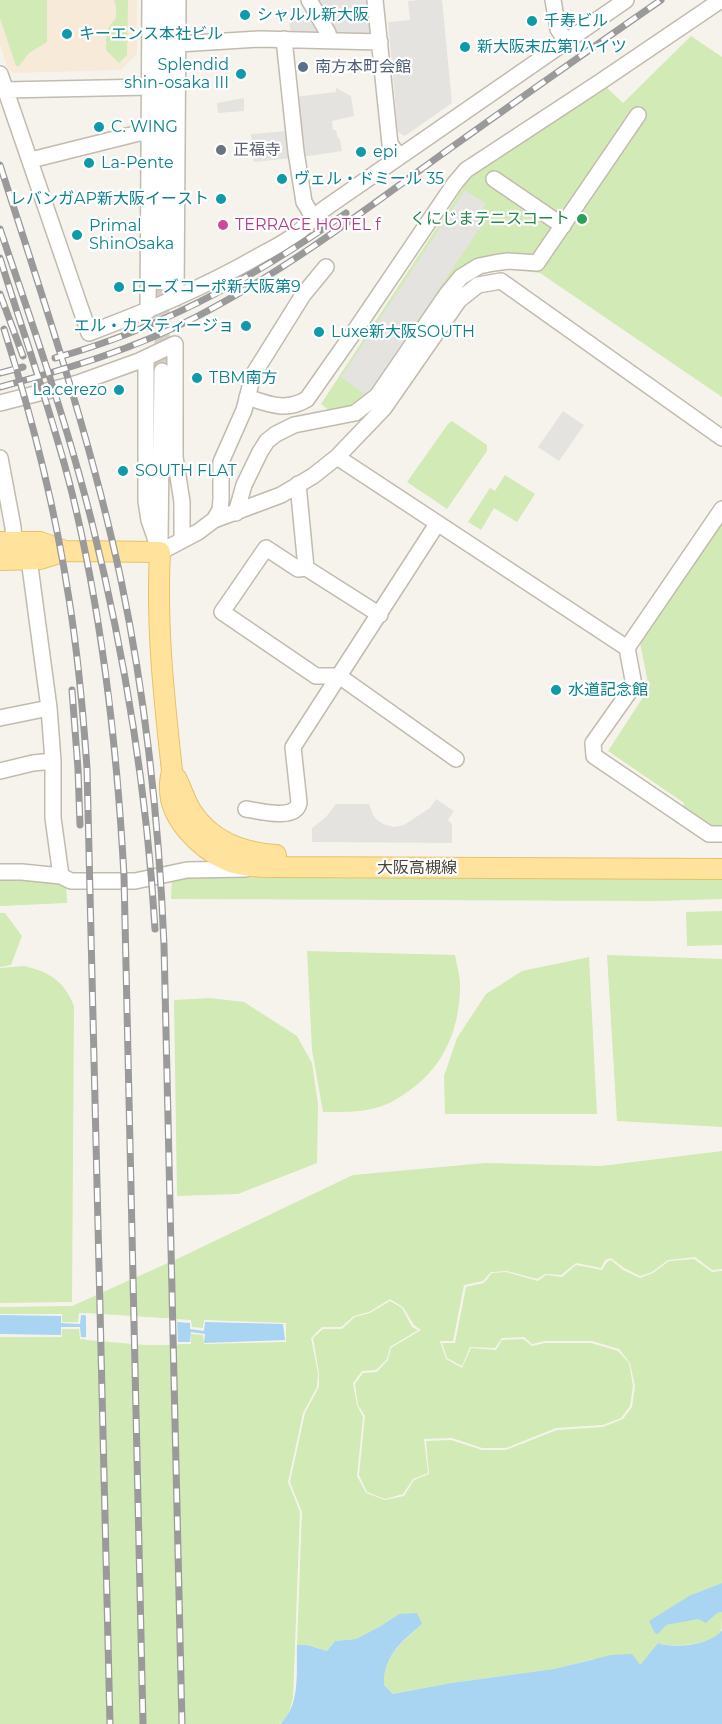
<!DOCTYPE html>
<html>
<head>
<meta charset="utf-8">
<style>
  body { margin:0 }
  canvas { display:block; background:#f6f3ec }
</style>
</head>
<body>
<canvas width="722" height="1724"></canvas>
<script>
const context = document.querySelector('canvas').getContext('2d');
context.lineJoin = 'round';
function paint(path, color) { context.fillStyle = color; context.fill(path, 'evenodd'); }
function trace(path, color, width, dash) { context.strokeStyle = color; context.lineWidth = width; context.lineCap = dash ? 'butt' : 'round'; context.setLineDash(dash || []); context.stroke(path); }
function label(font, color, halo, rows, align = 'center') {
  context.font = font + ' Montserrat,"Noto Sans JP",sans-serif'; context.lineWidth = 4.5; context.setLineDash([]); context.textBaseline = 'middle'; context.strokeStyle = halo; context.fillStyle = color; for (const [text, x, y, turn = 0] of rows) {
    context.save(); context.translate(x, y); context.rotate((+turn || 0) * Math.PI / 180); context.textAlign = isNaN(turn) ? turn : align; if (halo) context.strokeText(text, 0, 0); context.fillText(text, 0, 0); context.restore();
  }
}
paint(new Path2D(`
  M0,0H137V54L121,70L14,73L8,69L0,45Z`), '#f7ead8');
paint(new Path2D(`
  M0,0H47V42L29,53L19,66H16L0,18Z
  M114,0H128L127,55L119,63L106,50V31L116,18V6Z
  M691,36L722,57V397L540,273L500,268L478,274L464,284L357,420L346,423L321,404L474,171L604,85L623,103Z
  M452,421L487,445V451L447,509L407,482L448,424Z
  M505,475L535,494L517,522L494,508L481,530L468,522L490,488L495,491Z
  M722,522V828H715L683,806L684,803L608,751L649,688L640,643Z
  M312,876L722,877V899L655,901L171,899L172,877Z
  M0,878H28L66,883L67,903L0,906Z
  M722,911V945L687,946L686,912Z
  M0,913H5L22,936L11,965L0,967Z
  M307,951L455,955C457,966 461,979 460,991C458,1035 441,1071 403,1095C398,1098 392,1102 387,1104C367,1113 344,1112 323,1112L312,1050Z
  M607,955L722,959V1127L617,1121Z
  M589,957L597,1114H445L444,1076L457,1038L486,994L522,971Z
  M24,966C50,972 64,981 74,1006L72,1302L0,1303V968Z
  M210,998L244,1002L297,1036L312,1063L318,1104L317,1163L238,1194L177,1196L174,1000Z
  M722,1151V1269L712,1270L695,1257L668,1260L652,1272L640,1276L624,1268L611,1258L605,1260L601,1268L576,1263L561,1275L545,1274L537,1279L507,1271L491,1272L483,1281L464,1285L453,1341H440L446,1359L462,1368L471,1348L496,1350L502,1340L523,1339L532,1346L545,1343H591L618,1351L629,1363L633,1386L630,1406L621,1418L603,1425L556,1428L506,1448H482L452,1438L424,1439L428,1473L413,1479L403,1494L385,1499L367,1492L359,1475L365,1416L358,1405L355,1384L363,1373L377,1372L388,1360L391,1348L421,1330L414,1325L403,1307L390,1299L369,1312L354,1316L341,1327H322L311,1338L318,1373L317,1387L303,1413L288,1482L300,1512L293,1698L288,1716L279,1724H0V1337H62V1329H79L80,1339L145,1344H191V1334L203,1335L204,1344L286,1342V1323L204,1320L203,1328L192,1327L191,1320L79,1313L78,1322H62V1314H0V1307L72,1306L179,1258L353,1175L485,1163L601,1166Z
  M694,1259L712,1272L722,1271V1583L691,1595L666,1625L722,1612C722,1618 722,1626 721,1631C714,1645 671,1648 658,1643L640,1665L593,1659L554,1669L451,1683L393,1694L384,1685C383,1656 402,1642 422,1624L399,1614L379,1627L356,1639L335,1641L327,1651L307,1645H297L302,1512L290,1482L305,1413L319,1387V1373L313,1338L323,1329H342L355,1317L370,1313L390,1301L402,1308L412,1327L418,1330L390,1347L387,1359L376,1370L362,1371L353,1383L357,1405L363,1417L357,1476L366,1493L385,1500L404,1496L414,1480L429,1474L426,1441L451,1440L482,1450H506L557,1430L603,1427L623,1419L632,1407L635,1386L630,1363L619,1349L592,1341H545L532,1344L524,1337L502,1338L495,1348L470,1347L462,1366L447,1358L442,1343H455L466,1287L484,1283L492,1273L506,1272L538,1281L546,1275L562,1277L576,1265L602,1270L607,1262L611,1260L623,1270L640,1278L653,1273L669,1261Z`), '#d2eab5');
paint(new Path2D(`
  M315,0H366L370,33L366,37L339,36L332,32Z
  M421,0H442L452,103L405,136L398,132L388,22L410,20L408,1Z
  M311,14L322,33L320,36L291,35L289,21Z
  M336,88L351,96L354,116L332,121L333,130H336L338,138L340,139L342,151L302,157L294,97L336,92Z
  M244,98V111L218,113L217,103Z
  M289,131L293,158L254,162L251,134Z
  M465,190L486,204L476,217L484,222L367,396L341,377Z
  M563,411L584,425L559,461L538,447Z
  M436,799L454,811L448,820L452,824V843L312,842V828L326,817L336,804H369L373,815L376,819L383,824L394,827L404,825L422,813L430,808Z`), '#e5e3e0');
paint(new Path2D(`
  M0,1315L61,1316V1323L80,1324L81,1315L190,1323V1329L204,1331L205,1322L283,1324L285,1340L204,1343L205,1334L191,1332L190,1342H145L81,1337L80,1327H61V1335L0,1334Z
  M722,1583V1612L717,1613L706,1623L698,1619L666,1625L658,1634L655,1633L649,1621L691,1595Z
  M417,1613L422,1624C402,1641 383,1656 384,1685L393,1694L451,1683L554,1669L611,1655L632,1654L640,1665L658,1643C674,1649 712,1645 722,1630V1724H280C301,1705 296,1671 297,1645H307L327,1651L335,1641L356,1639L379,1627L399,1614Z`), '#a9d4f2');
paint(new Path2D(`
  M86,1313L177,1319L178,1345H145L86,1340Z`), '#f6f3ec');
trace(new Path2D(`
  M162,371V282`), '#d4d0c8', 15, [15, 8]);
const minor = new Path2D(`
  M309,0L328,33L330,40
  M375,0L390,144L399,156
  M553,0L558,29L566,41
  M284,39L296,152L304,202L313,217
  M178,44L259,39L380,42
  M0,74L89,333C147,311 203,288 257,257C269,250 285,243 296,234C306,227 313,217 324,209L626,0
  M5,90L150,87
  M31,160L139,133L150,134
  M494,179L563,226
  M162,282L164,0
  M176,298L178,0
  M148,311L150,0
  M146,358V501L149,520L160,552
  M247,397C268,404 286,412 307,399L354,332L455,183L466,170L600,82L721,0
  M0,403L78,383L139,361L175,344V457L182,502V540
  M337,457L627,648
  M0,458L13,527L14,542
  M298,484L306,568
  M722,509L627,648L634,685L593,743L594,756L709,834H722
  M236,513L244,485L260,452L267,441L276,434L294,425L355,413L377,396L447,294L461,277L479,266L494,263L508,261L537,263L638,115
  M214,520L220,510L221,499V462L244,410L253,375L303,295L326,267
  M160,540L162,371
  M160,552L198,532L214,520L281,495L313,476L337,457L384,408L459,300L478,285L501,281L722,438
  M29,559L49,708L53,761V818L61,876
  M380,615L306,568L298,569L266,548L222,612L316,676H339L456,759
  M0,718L49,708
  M0,771L33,763L53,761
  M246,809C260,811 295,821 299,803L293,747L437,524
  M0,872H22L61,876L71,881H135L187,870L246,869`);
const major = new Path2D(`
  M0,542H40L65,551L160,552C156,625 164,698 172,771C171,777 169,783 170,789C170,819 200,848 226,860C240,866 256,867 271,867L722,869
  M0,560L40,559L65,551
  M176,778C182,789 185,802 192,812C211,841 243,853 276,855`);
trace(minor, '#c2bbae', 18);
trace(major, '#e6c16a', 22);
trace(minor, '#fff', 15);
trace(major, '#ffe39c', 20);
const rail = new Path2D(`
  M0,165C44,302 91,439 121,580C146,700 159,823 164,945L182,1724
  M0,229C33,326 67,423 92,523C125,656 147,793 155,929
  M0,258C24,336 52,413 72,493C103,619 117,747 124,876L143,1724
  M0,294L23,356
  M4,329C32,417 55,507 69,599C78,655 83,711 87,768L110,1724
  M55,358C161,329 257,276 346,213
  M0,373L23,367
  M0,387C67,369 134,349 196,317C283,272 360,214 438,157C512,104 586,52 661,0
  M72,690L78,769L80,825`);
trace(rail, '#9a9a9a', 7);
trace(rail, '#fff', 4.5, [14]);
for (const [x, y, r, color] of [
  [245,15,6,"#0f9aa8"],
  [532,21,6,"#0f9aa8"],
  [67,34,6,"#0f9aa8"],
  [465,47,6,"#0f9aa8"],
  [303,67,6,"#5c6f8a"],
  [241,74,6,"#0f9aa8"],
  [99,127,6,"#0f9aa8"],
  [221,150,6,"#6b7280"],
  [361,152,6,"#0f9aa8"],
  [89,163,6,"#0f9aa8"],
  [282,179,6,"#0f9aa8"],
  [221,199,6,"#0f9aa8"],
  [582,219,6,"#2e9e5b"],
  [223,225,6,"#d1479c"],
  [77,235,6,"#0f9aa8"],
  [119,287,6,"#0f9aa8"],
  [246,326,6,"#0f9aa8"],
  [319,332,6,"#0f9aa8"],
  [197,378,6,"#0f9aa8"],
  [119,390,6,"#0f9aa8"],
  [123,471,6,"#0f9aa8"],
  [556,690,6,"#0f9aa8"]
]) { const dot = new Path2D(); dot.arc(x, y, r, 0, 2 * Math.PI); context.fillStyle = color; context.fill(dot); trace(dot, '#fff', 2); }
label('16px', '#0d838f', '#fff', [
  ["シャルル新大阪",257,15],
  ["千寿ビル",544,21],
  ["キーエンス本社ビル",79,34],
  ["新大阪末広第1ハイツ",477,47],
  ["Splendid",229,65,"right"],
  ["shin-osaka III",229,83,"right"],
  ["C. WING",111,127],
  ["epi",373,152],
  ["La-Pente",101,163],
  ["ヴェル・ドミール 35",294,179],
  ["レバンガAP新大阪イースト",209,199,"right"],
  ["Primal",89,226],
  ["ShinOsaka",89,244],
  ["ローズコーポ新大阪第9",131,287],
  ["エル・カスティージョ",234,326,"right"],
  ["Luxe新大阪SOUTH",331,332],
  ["TBM南方",209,378],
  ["La.cerezo",107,390,"right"],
  ["SOUTH FLAT",135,471],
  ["水道記念館",568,690]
], 'left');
label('16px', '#4e5e75', '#fff', [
  ["南方本町会館",315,67]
], 'left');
label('16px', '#5b616d', '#fff', [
  ["正福寺",233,150]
], 'left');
label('16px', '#27864d', '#fff', [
  ["くにじまテニスコート",570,219]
], 'right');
label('16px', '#b23c85', '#fff', [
  ["TERRACE HOTEL f",235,225]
], 'left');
label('16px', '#4b4439', '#fff', [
  ["大阪高槻線",417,868]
]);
</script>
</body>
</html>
